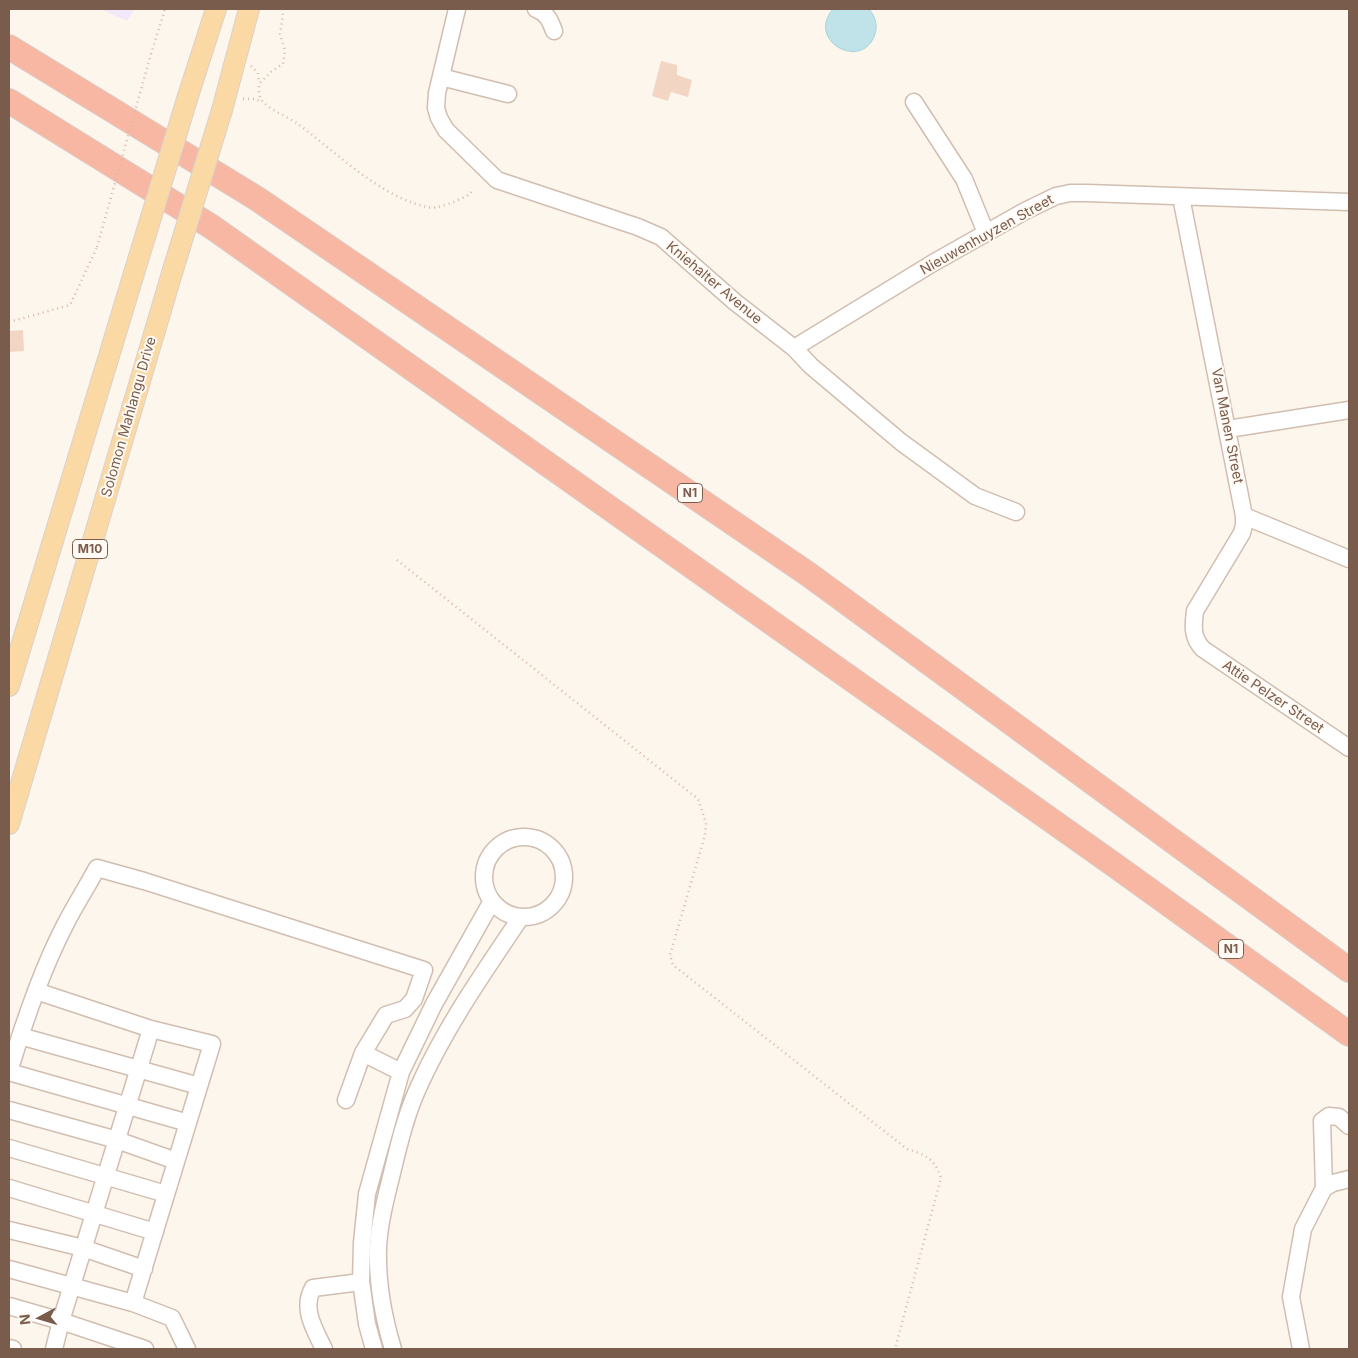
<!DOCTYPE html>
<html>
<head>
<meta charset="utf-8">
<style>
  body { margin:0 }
  #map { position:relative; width:1358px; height:1358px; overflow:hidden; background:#fdf6ec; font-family:Inter,sans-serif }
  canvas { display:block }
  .frame { position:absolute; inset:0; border:10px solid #7a5c4d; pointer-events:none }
  .north { position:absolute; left:15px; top:1293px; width:50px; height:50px; -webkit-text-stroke:4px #fffaf3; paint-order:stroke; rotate:264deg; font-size:14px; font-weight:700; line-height:20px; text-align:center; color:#7a5c4d }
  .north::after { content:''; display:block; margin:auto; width:18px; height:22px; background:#7a5c4d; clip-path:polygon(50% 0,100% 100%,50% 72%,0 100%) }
</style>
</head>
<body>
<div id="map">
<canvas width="1358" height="1358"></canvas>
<div class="frame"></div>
<div class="north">N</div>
</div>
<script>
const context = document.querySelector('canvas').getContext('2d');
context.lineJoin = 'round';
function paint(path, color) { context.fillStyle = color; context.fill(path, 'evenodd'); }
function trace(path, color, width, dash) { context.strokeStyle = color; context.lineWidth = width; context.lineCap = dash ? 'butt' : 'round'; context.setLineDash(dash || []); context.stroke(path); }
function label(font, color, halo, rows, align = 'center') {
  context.font = font + ' Inter,sans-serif'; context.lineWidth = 4; context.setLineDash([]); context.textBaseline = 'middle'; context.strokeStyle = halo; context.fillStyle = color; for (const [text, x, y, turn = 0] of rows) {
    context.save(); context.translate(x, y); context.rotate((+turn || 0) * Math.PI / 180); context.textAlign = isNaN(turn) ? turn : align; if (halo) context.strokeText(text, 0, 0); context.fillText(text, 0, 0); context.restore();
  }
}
paint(new Path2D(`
  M100,9H135L127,21Z`), '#f3e8fa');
const water = new Path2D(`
  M833,9H869C875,16 878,25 875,34C863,72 805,41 833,9Z`);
paint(water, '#bfe3e8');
trace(water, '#a5d3da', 1);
paint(new Path2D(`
  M661,61L677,65V75L692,80L688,97L671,92L668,101L652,96Z
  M23,330L24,351L9,352V331Z`), '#f3d5c3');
const minor = new Path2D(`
  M457,9L437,93L436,108L439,118L446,130L497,180L638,227L661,237L735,302L794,348L811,366L901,442L975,496L1016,512
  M536,9C547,13 550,20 554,31
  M441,77L508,94
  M914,102L964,179L986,233
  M1181,197L1244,516V525L1242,533L1195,611C1193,626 1192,638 1203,649L1349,748
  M794,348L933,263L1025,211L1056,196L1070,193H1087L1349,202
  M1228,429L1349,410
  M1244,516L1349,559
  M484 877a40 40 0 1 1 80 0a40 40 0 1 1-80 0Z
  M36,991L151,1029L212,1044L133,1303L172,1318L187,1349
  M20,1036L199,1086
  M9,1072C24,1022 41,971 65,925C75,905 87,887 97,868L144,881L424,970L414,999L405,1009L386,1015L363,1053
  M9,1072L188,1123
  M346,1100L363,1053L401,1072
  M9,1110L117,1140L176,1161
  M9,1148L166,1194
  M9,1188L155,1232
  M1324,1188L1322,1121L1329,1116L1339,1117L1349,1126
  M9,1230L83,1248L144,1269
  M9,1269L133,1303
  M9,1306L61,1321L145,1349
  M9,1348L13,1349
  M54,1349L61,1321L151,1029
  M324,1349C315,1330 301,1309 313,1288L361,1282
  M374,1349L367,1324L361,1281L362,1243L367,1194L401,1072L434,1004L492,901
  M393,1349C383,1316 377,1283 378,1248C379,1224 386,1197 392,1173C399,1144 406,1114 419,1086C446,1026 484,972 521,917
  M1301,1349L1291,1297L1303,1229L1324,1188L1333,1183L1349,1179`);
const major = new Path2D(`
  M188,96L216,9
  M222,110L249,9
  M9,686L138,260
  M9,824L172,273`);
const highway = new Path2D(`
  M9,47L256,198L808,574L1349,970
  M9,101L212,227L1113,864L1349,1034`);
trace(minor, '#d1beb0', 19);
trace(major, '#dad1cd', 22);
trace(highway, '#dad1cd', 26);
trace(new Path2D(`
  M281,9L283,15L280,34L285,51L283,64L272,71L259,84C259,90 258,96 263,102C272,111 288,117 298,124C337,153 379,196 427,207C439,210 459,200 470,194L472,190
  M151,54L165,9
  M251,66L258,73L259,83
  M243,99H255L262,102
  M9,322L70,305L97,247
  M397,560L698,799L706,823L705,835L670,955L673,965L907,1149C926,1155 934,1158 941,1178L895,1349`), '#d9b8a5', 2.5, [1, 4]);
trace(minor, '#fff', 16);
trace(major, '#fbd9a5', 20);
trace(highway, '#f7b7a3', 24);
const majorBridge = new Path2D(`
  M138,260L188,96
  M172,273L222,110`);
trace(majorBridge, '#dad1cd', 22, []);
trace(new Path2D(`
  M97,247L151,54`), '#d9b8a5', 2.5, [1, 4]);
trace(majorBridge, '#fbd9a5', 20);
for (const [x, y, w] of [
  [690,493,25],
  [90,549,35],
  [1231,949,25]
]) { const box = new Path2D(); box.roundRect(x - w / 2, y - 9.5, w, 19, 4); context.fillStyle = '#fffaf3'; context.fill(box); trace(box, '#7a5c4d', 1); }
label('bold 12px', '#7a5c4d', null, [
  ["N1",690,493],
  ["M10",90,549],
  ["N1",1231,949]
]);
label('14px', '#7a5c4d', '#fffaf3', [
  ["Nieuwenhuyzen Street",987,235,-29],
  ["Kniehalter Avenue",714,283,40],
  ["Solomon Mahlangu Drive",129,417,-74],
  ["Van Manen Street",1227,426,79],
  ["Attie Pelzer Street",1273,697,34]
]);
</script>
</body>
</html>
